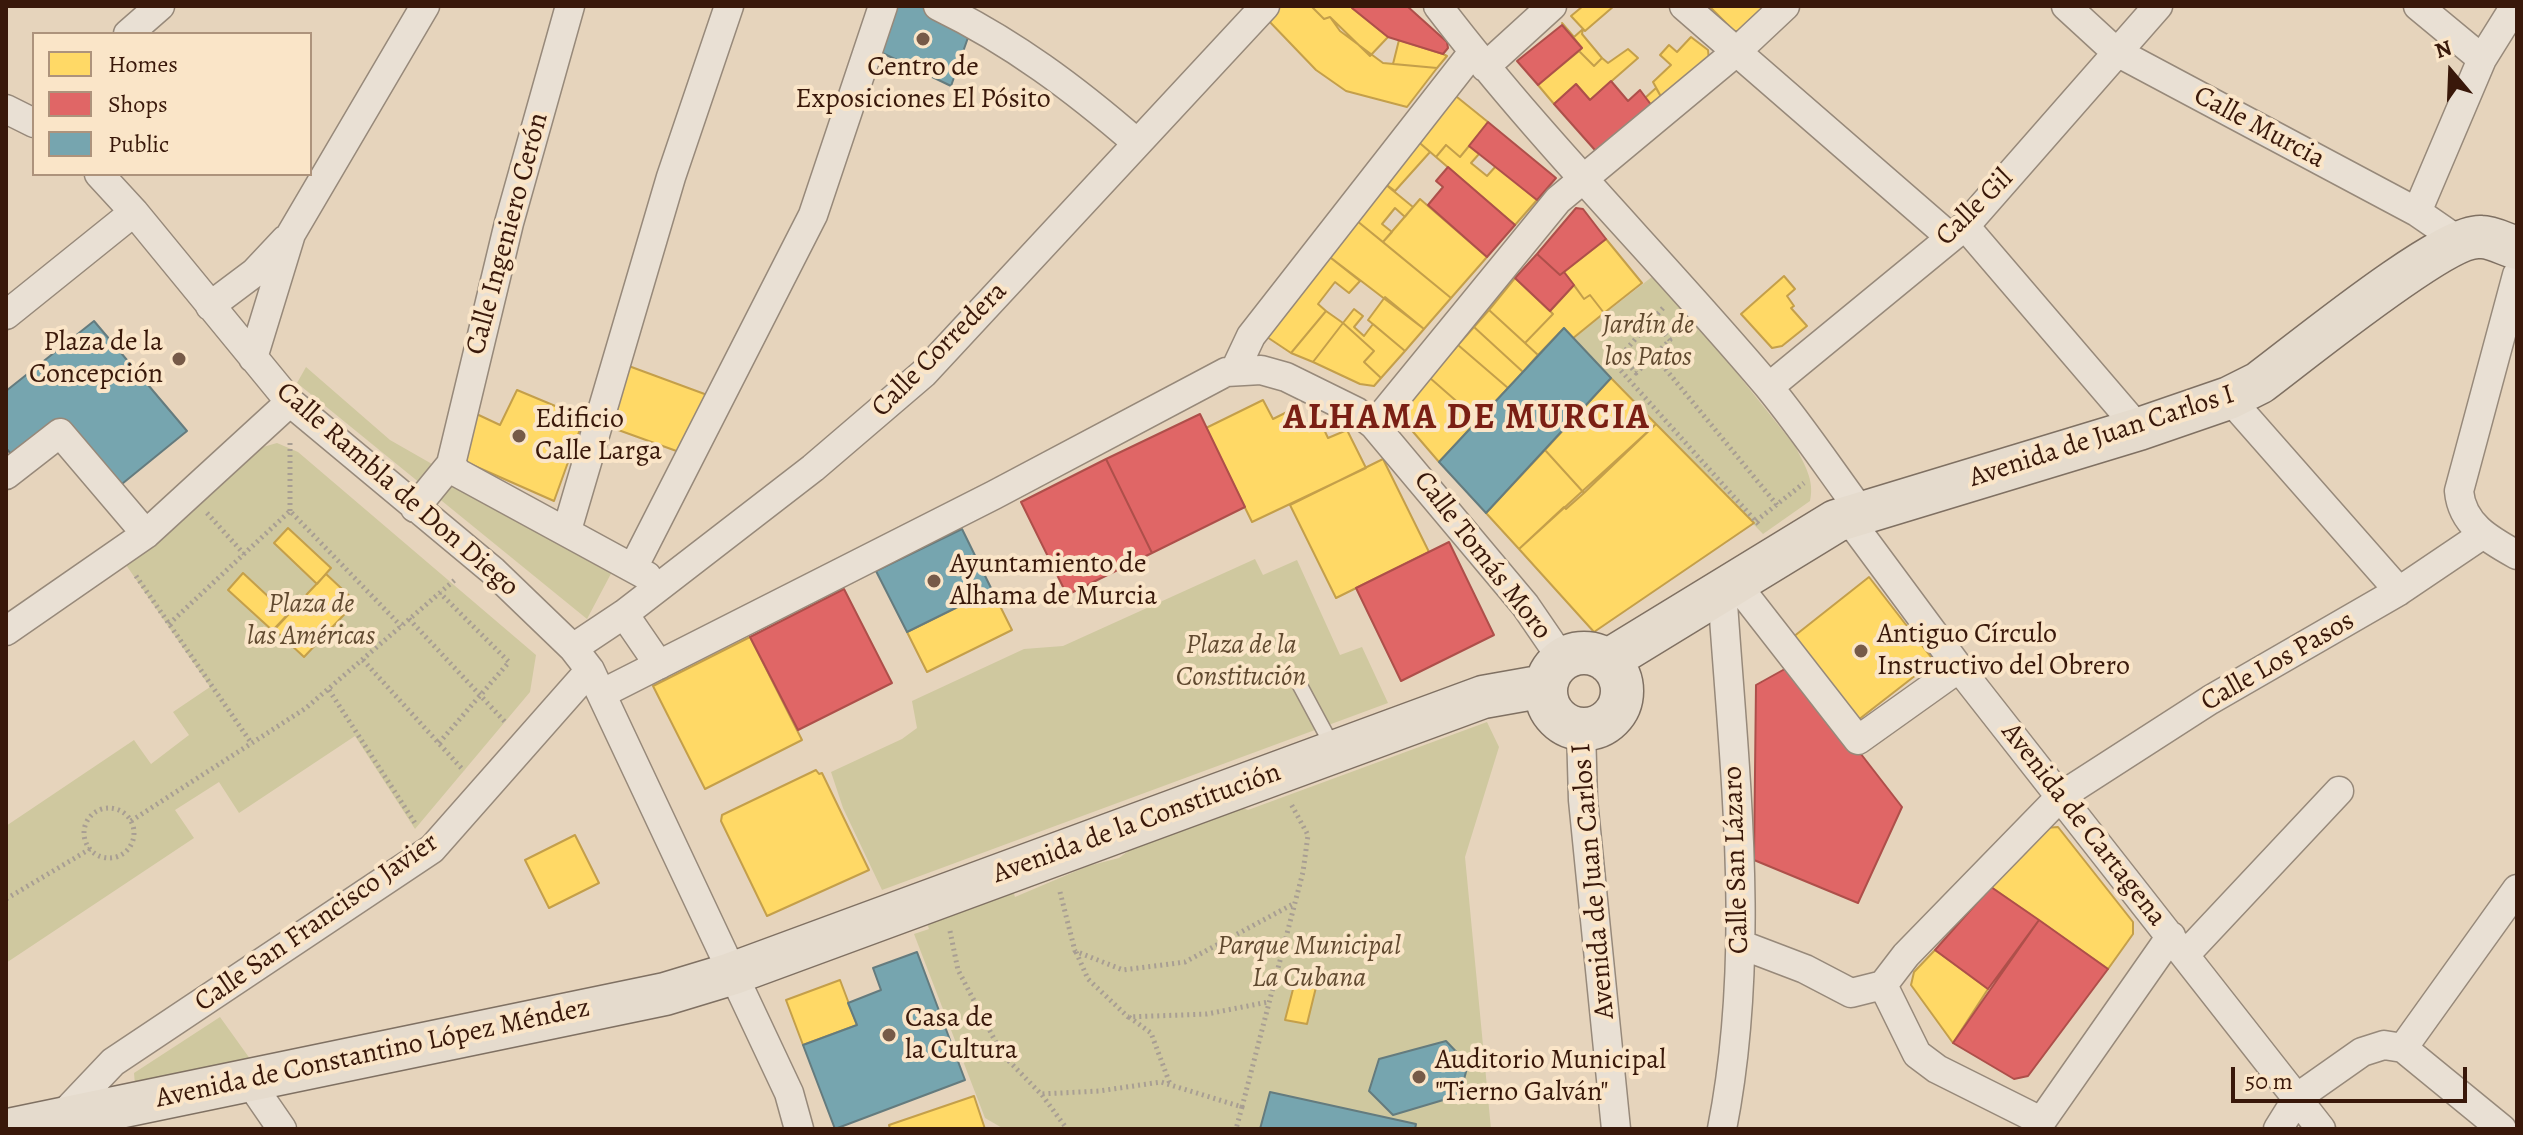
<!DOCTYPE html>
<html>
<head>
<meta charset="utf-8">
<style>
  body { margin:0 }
  #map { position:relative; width:2523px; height:1135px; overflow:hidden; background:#e6d4bc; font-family:Alegreya,serif }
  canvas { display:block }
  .frame { position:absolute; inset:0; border:8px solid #39180a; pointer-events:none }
  .legend { position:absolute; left:32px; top:32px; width:280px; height:144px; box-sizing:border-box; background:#fae5c8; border:2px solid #ad937c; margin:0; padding:10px 14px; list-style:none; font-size:24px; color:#39180a }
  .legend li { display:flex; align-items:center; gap:16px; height:40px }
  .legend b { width:40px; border:2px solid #ad937c }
  .north { position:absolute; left:2411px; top:32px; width:80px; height:80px; -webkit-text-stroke:6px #fae5c8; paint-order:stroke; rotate:341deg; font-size:22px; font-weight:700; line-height:32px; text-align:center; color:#39180a }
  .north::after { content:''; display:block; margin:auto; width:28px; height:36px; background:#39180a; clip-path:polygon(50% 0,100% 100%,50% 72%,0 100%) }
  .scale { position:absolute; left:2231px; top:1067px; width:236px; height:36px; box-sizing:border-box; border:4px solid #39180a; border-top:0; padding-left:10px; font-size:24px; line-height:28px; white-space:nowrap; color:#39180a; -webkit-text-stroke:6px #fae5c8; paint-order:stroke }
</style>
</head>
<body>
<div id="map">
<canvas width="2523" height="1135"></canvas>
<div class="frame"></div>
<ul class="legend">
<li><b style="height:22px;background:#ffd966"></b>Homes</li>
<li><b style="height:22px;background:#e06666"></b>Shops</li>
<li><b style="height:22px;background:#76a5af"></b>Public</li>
</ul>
<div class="north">N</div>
<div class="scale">50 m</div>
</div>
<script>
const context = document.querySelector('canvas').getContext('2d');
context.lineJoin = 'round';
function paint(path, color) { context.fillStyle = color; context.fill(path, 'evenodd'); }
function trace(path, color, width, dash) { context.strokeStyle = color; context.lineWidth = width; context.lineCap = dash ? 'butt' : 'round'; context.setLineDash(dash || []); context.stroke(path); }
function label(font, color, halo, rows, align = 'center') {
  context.font = font + ' Alegreya,serif'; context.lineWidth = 8; context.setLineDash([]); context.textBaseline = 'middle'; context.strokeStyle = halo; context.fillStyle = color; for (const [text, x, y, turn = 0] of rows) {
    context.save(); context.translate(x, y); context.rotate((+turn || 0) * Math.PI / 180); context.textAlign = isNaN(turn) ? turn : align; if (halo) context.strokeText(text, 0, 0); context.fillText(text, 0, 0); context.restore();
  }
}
paint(new Path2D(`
  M1657,273L1795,446C1804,464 1815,480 1810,501L1763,534L1572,339Z
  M306,367L390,440L614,568L587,619L297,383Z
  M277,443L298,452L536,655L530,692L415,829L355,736L239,813L219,782L175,810L194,838L6,963V826L134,740L151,764L189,735L173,712L210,687L124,562L256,449Z
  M1255,559L1263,575L1297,560L1340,655L1362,647L1388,703L882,890L843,808L831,772L902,739L917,728L912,701L1024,649L1063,646Z
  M1487,722L1499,747L1465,857L1491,1129H1004L985,1118L914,934L929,929L926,920L1012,888L1015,897L1088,866L1119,858L1148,836L1228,803L1248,810Z
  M220,1017L253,1063L135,1085L134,1073Z`), '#cfc89f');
const homes = new Path2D(`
  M1278,6H1311L1324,19L1330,17L1340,31L1383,63L1437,68L1407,107L1346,91L1316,70L1267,19Z
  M1311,6H1354L1352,8L1388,37L1370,56L1330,17L1324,19Z
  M1583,6H1614L1585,31L1571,16Z
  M1709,6H1771L1745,31H1734Z
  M1562,23L1574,37L1583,29L1582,34L1602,58L1594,66L1579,51L1582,48Z
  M1691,37L1708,50L1709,61L1664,102L1653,82L1671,65L1660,55L1669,45L1677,52Z
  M1399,40L1443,54L1447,56L1437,68L1393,64Z
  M1628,49L1638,58L1590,100L1576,84L1554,104L1538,85L1579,51L1594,66L1602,58L1608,63Z
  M1656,88L1664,102L1655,110L1645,98Z
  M1452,93L1488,122L1460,157L1446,145L1436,157L1414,138Z
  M1414,138L1430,152L1395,191L1380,180Z
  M1446,145L1460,157L1469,146L1479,154L1471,163L1487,176L1496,166L1537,200L1515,225L1436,157Z
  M1380,180L1413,207L1405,217L1395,208L1382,224L1392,232L1383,242L1351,216Z
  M1420,199L1487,257L1451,298L1383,242Z
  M1351,216L1451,298L1424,329L1322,251Z
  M1606,239L1642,283L1604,313L1590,295L1584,299L1564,272Z
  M1322,251L1360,281L1349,293L1335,282L1318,304L1326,311L1291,353L1261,333Z
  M1784,276L1795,289L1787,296L1794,306L1791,308L1807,326L1782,346L1772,348L1741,314Z
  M1515,278L1553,314L1525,343L1489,310Z
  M1574,285L1584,299L1590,295L1604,313L1572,339L1564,328L1538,355L1525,343L1553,314L1550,311Z
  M1385,297L1424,329L1405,351L1368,320Z
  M1354,309L1363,316L1354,327L1364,336L1373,324L1405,351L1381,378L1364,362L1374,351L1343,323Z
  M1489,310L1538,355L1523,372L1474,327Z
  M1326,311L1343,323L1313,362L1291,353Z
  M1343,323L1374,351L1364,362L1381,378L1374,386L1360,384L1313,362Z
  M1474,327L1523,372L1508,388L1458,345Z
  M1458,345L1508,388L1478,420L1430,378Z
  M626,365L710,396L682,453L610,427Z
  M1430,378L1478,420L1439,462L1402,419L1404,407Z
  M1611,378L1656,424L1584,493L1545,450Z
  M517,390L584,418L554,501L468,463L457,447L468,410L500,425Z
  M1263,400L1273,419L1291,410L1300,429L1320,421L1328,438L1347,430L1366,468L1252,522L1206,428Z
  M1656,424L1754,523L1594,632L1519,549Z
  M1545,450L1584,493L1566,509L1564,507L1519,549L1486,513Z
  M1383,459L1429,552L1336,598L1290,505Z
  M288,528L331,568L317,584L274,543Z
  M243,573L288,615L273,631L228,590Z
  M326,574L356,602L304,657L274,629Z
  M1869,577L1934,661L1853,724L1788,641Z
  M992,590L1012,630L927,672L907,632Z
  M750,637L802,740L705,789L653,686Z
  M816,770L819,774L822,773L869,870L767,916L721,821L722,815Z
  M2058,827L2133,922V934L2108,969L1991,887L2045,828Z
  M575,835L599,883L549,908L525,860Z
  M1935,950L1988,989L1953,1043L1911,985L1914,972Z
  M1298,970L1319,975L1307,1024L1285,1020Z
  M840,980L857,1025L803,1045L786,1000Z
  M974,1096L985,1129H890L889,1125Z`);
paint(homes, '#ffd966');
trace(homes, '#c49f4a', 2);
const shops = new Path2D(`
  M1354,6H1407L1447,42L1448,48L1443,54L1388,37L1352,8Z
  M1562,25L1582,48L1538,85L1517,61Z
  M1611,81L1628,101L1640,90L1655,110L1602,158L1554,104L1576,84L1590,100Z
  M1488,122L1556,178L1537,200L1469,146Z
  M1448,167L1515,225L1487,257L1428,205L1443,187L1436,181Z
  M1576,208L1583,209L1606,239L1560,275L1537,254Z
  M1537,254L1560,275L1564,272L1574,285L1550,311L1515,278Z
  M1200,414L1245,507L1152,553L1106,459Z
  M1106,459L1152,553L1067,595L1021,502Z
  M1449,542L1494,635L1401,681L1356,588Z
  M844,589L892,683L798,730L750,637Z
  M1792,665L1902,807L1858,903L1754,860L1756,685Z
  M1991,887L2039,920L1988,989L1935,950Z
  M2039,920L2108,969L2028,1076L2014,1079L1953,1043Z`);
paint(shops, '#e06666');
trace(shops, '#ae4f4a', 2);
const public = new Path2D(`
  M891,6H921L971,29L951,86L874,49Z
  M94,321L187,431L117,488L59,425L15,459L6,448V391Z
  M1564,328L1611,378L1486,513L1439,462Z
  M962,529L992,590L907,632L876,571Z
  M917,952L965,1080L835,1129L803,1045L857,1025L848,1003L881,990L873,968Z
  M1446,1041L1468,1064L1460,1095L1393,1115L1369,1091L1379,1059Z
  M1270,1092L1416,1124L1415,1129H1260Z`);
paint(public, '#76a5af');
trace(public, '#647b7e', 2);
const lane = new Path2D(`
  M1297,680L1333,747`);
const street = new Path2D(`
  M938,6C1012,42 1075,89 1137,143
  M1438,6C1540,140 1660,258 1768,386C1801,426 1831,471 1862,513
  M1684,6L1950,237
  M2066,6L2115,51L2417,212L2459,241
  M2418,6L2482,59
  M128,34L160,6
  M1485,67L1552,6
  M6,109L34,123
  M99,174L134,212L290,402L493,571L573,648L590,670L789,1093L799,1129
  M2417,212L2482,59L2515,6
  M1965,226L2139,429
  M2517,275L2459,491C2462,525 2490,540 2517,555
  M210,306L254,273L285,240
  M6,315L134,212
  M253,358L291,234L425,6
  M1235,370L1251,336L1473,52
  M1769,387L1965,226L2158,6
  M2229,398L2399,591
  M1374,425L1558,200L1736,52L1785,6
  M451,464L509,223L570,6
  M451,464L458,473L647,576
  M6,475L60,433L146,534
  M415,508L451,464
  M1848,518L1959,668L2321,1129
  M567,530L671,177L729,6
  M634,566L813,215L883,6
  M1734,581L1858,740L1959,668
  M624,614L659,665
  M6,631L146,534L290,402
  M573,648L624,614L813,468L924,373L1265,6
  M603,693L994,495L1226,372L1261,370L1286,377L1357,412L1374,425L1525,605L1562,659
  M1581,729L1583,800L1616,1129
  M1742,945L1805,969L1851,993L1883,985
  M2185,955L2339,791
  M1883,985L1906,955L2061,796L2210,700L2399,591L2482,535
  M1883,985L1917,1054L1937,1069L2041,1121
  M2403,1048L2517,889
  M249,1081L282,1129
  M58,1120L113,1062L432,849L590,670
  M1722,1129C1757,951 1734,769 1722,589
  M2036,1129L2171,936
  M2278,1129L2298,1097L2362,1052L2384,1045L2403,1048L2502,1129`);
const primary = new Path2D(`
  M1546 691a38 38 0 1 1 76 0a38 38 0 1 1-76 0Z
  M1607,661L1836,521L2139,429L2229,398L2259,383C2297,355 2444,234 2481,237C2493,237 2506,245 2517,248
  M13,1129L665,994L731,974L1483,697L1545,686`);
trace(lane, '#97897a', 17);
trace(street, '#97897a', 31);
trace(primary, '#7f7062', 45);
trace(new Path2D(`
  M1663,308L1614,363L1761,527
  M1620,354L1636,373L1670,340L1653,319
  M1654,355L1777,505
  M290,511V440
  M207,513L244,554
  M1756,521L1804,483
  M136,576L252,744
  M409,619L507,724
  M169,624L290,511L401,626
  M363,660L464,771
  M329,690L415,823
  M439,743L509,662L440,593
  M84 833a25 25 0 1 1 50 0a25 25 0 1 1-50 0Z
  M131,821L306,708L457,578
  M1060,892L1075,951L1123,970L1185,962L1295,903
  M6,899L90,849
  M950,931L958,970L1002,1054L1041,1094L1099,1091L1161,1082L1242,1107L1236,1129
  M1076,952L1088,979L1128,1017L1207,1014L1268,1002
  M1129,1017L1151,1033L1170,1084
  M1042,1095L1067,1129
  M1242,1107L1303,872L1308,835L1291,804`), '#a89e93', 5, [2, 4]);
trace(lane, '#e9e0d4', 14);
trace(street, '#e9e0d4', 28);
trace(primary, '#e5dbcd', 42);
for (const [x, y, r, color] of [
  [923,39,8,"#765a48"],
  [179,359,8,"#765a48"],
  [519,436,8,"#765a48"],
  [934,581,8,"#765a48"],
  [1861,651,8,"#765a48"],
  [889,1035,8,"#765a48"],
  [1419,1077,8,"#765a48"]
]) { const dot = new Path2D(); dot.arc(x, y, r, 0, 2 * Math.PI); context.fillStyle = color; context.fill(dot); trace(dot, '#fae5c8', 3); }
label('28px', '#39180a', '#fae5c8', [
  ["Centro de",923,68,"center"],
  ["Exposiciones El Pósito",923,100,"center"],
  ["Plaza de la",163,343,"right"],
  ["Concepción",163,375,"right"],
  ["Edificio",535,420],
  ["Calle Larga",535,452],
  ["Ayuntamiento de",950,565],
  ["Alhama de Murcia",950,597],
  ["Antiguo Círculo",1877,635],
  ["Instructivo del Obrero",1877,667],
  ["Casa de",905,1019],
  ["la Cultura",905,1051],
  ["Auditorio Municipal",1435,1061],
  ["\"Tierno Galván\"",1435,1093]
], 'left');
label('28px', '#39180a', '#fae5c8', [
  ["Calle Murcia",2259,128,28],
  ["Calle Gil",1975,208,-45],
  ["Calle Ingeniero Cerón",508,234,-75],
  ["Calle Corredera",940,350,-45],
  ["Avenida de Juan Carlos I",2102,437,-18],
  ["Calle Rambla de Don Diego",397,490,41],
  ["Calle Tomás Moro",1482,556,52],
  ["Calle Los Pasos",2278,662,-30],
  ["Avenida de la Constitución",1137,824,-20],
  ["Avenida de Cartagena",2083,825,52],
  ["Calle San Lázaro",1737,860,-92],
  ["Avenida de Juan Carlos I",1594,881,-95],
  ["Calle San Francisco Javier",317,923,-35],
  ["Avenida de Constantino López Méndez",373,1054,-12]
]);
label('italic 28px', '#614a30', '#fae5c8', [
  ["Jardín de",1648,326],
  ["los Patos",1648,358],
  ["Plaza de",311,605],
  ["las Américas",311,637],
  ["Plaza de la",1241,646],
  ["Constitución",1241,678],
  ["Parque Municipal",1309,947],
  ["La Cubana",1309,979]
]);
context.letterSpacing = '2px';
label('bold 36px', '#7a1f14', '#fae5c8', [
  ["ALHAMA DE MURCIA",1467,419]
]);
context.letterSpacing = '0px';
</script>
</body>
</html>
